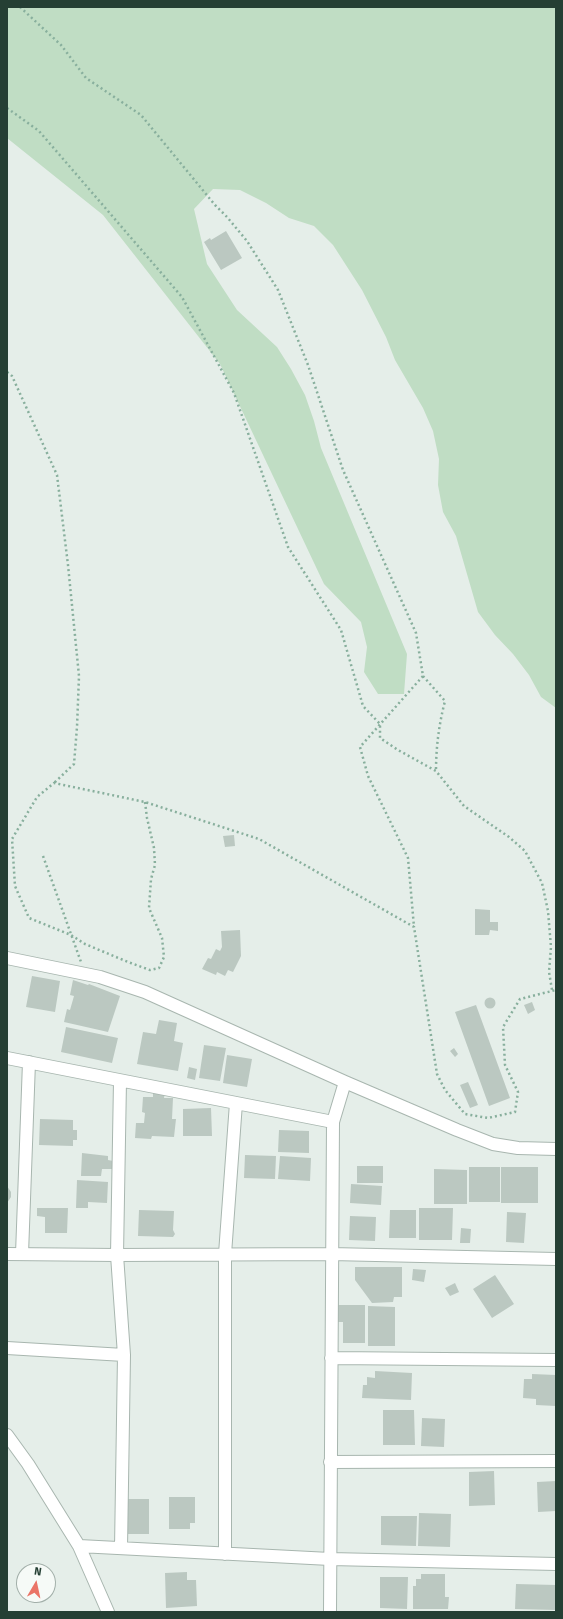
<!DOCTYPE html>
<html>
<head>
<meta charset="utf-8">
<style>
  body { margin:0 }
  #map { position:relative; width:563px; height:1619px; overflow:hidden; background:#e5eee9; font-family:"Fira Sans",sans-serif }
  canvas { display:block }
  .frame { position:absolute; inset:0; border:8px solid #253f34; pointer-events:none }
  .north { position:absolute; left:16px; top:1563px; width:40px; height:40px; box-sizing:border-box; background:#f6faf7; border:1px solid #a2afa9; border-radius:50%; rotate:9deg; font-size:11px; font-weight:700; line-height:16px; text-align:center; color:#253f34 }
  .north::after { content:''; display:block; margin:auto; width:14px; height:18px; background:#ea7467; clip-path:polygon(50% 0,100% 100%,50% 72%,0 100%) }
</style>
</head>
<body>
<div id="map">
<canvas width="563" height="1619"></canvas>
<div class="frame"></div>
<div class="north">N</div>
</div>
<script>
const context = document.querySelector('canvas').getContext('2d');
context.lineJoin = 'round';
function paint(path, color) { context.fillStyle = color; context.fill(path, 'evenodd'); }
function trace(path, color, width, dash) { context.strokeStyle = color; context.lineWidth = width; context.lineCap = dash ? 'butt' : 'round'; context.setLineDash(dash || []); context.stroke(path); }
paint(new Path2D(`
  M7,7H556V708L541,697L529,675L513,654L495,635L478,612L456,536L443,512L438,485L439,459L433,431L423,408L395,360L386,337L362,290L333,245L314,226L289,218L266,203L240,190L213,189L194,209L207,264L237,310L277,347L291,369L305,395L314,421L321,448L407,654L404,694H378L364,672L367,647L361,622L324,584L220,364L103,215L7,138Z`), '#c0ddc4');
paint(new Path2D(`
  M226,231L242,258L221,270L204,242L210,238L211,240Z
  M234,835L235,846L225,847L223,836Z
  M475,909L490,910V922H498V931L490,930L489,935H475Z
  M240,930L241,956L233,972L228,970L225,976L217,972L216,975L202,969L208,958L211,959L216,949L220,951L222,947L221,931Z
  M32,976L60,981L55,1012L26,1007Z
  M73,980L88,985L89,984L120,996L108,1032L64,1022L67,1009L70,1010L74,996L70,995Z
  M484.5 1003a5.5 5.5 0 1 1 11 0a5.5 5.5 0 1 1-11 0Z
  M532,1002L535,1010L528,1014L524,1005Z
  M476,1005L510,1098L489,1106L455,1012Z
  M159,1020L177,1023L174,1041L183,1043L178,1071L137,1064L143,1032L156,1034Z
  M66,1027L118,1038L112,1063L61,1052Z
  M204,1045L226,1048L220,1081L199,1078Z
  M454,1048L458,1054L455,1057L450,1051Z
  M227,1055L252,1059L247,1087L223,1083Z
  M189,1067L197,1069L195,1080L187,1078Z
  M468,1082L478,1105L470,1108L460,1085Z
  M153,1092L165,1093L164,1098H173L172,1119H176L174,1137L152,1136L151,1139L135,1138L136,1123H144L145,1113L142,1112L143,1097H153Z
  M211,1108L212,1136H183V1109Z
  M40,1119L73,1120V1130H77V1140H73V1146L39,1145Z
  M279,1130L309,1131V1153L278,1152Z
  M82,1153L108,1156V1160L113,1161V1169H102L101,1176H81Z
  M245,1155L276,1156L275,1179L244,1178Z
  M280,1156L311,1158L310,1181L278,1179Z
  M357,1166H383V1183H357Z
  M469,1167H500V1202H469Z
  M501,1167H538V1203H501Z
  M434,1169L467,1170V1204H434Z
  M77,1180L108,1182L107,1203L88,1202V1208H76Z
  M351,1184L382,1186L381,1205L350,1203Z
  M7,1186L11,1192V1197L7,1203Z
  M37,1208H68L67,1233H45V1217L37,1216Z
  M419,1208H453L452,1240H419Z
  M139,1210L174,1211L173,1230L175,1234L173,1237L138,1236Z
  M390,1210H416V1238H389Z
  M507,1212L526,1213L524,1243L506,1242Z
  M350,1216L376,1217L375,1241L349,1240Z
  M461,1228L471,1229L470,1243H460Z
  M355,1267H402V1297H394L393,1302L372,1303L355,1280Z
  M413,1269L426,1270L424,1282L412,1280Z
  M495,1275L514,1304L492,1318L473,1289Z
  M455,1283L459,1292L450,1296L445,1288Z
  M336,1305H365V1343H343V1322H336Z
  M368,1306L395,1307V1346H368Z
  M375,1371L412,1373L411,1400L362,1398L363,1385H367V1377L375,1378Z
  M532,1374L556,1375V1406L536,1405V1399L523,1398L524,1379H532Z
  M383,1410H414L415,1445H383Z
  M422,1418L445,1419L444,1447L421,1446Z
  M494,1471L495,1505L469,1506V1472Z
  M556,1481V1511L538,1512L537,1482Z
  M169,1497H195V1523H190V1529H169Z
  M126,1499H149V1534H126Z
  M419,1513L451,1514L450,1547L418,1546Z
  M381,1516H417L416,1546L381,1545Z
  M187,1572V1580H196L197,1606L166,1608L165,1573Z
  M421,1574H445V1597H449L448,1609H413V1586H416V1579H421Z
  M380,1577H408L407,1609L380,1608Z
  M516,1584L556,1585V1610L515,1609Z`), '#bbc8c1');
const minor = new Path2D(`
  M7,958L100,977L145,992L345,1082L457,1130L493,1144L518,1148L556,1149
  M7,1058L333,1122
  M7,1254L117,1255L331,1254L556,1259
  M22,1254L29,1062
  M7,1348L124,1355L117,1255L120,1081
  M331,1358L556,1360
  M7,1435L28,1464L79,1546L108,1612
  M330,1462L556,1461
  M79,1546L330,1559L556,1564
  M121,1548L124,1355
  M225,1554V1254L236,1103
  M330,1612L333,1122L345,1082`);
trace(minor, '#a8b6af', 14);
trace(new Path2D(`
  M20,7L61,45L86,78L141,115L215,205L227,217L247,241L278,290L308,365L343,470L416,633L423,676L360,747L368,776L408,858L414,927
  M7,108L39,131L182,297L234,393L288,547L341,630L363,706L380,724V738L398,750L436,771L464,806L509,837L525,851L542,883L548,911L551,947L549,972L552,990
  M7,372L12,376L57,475L68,565L79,676L77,727L74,764L54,783
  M423,676L445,701C439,724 436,747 436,771
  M145,802L147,818L154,848L155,865L151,879L149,908L162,938L164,957L159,968L150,970L128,962L85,944L71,935L29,918L15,886L12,839L37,797L54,783L145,802L259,839L414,927L437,1074L445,1090L465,1114L488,1118L515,1112L518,1092L505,1065L503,1027L520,999L556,990
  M43,856L81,962`), '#88af9d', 2.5, [2, 3]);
trace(minor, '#fff', 12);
</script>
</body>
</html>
